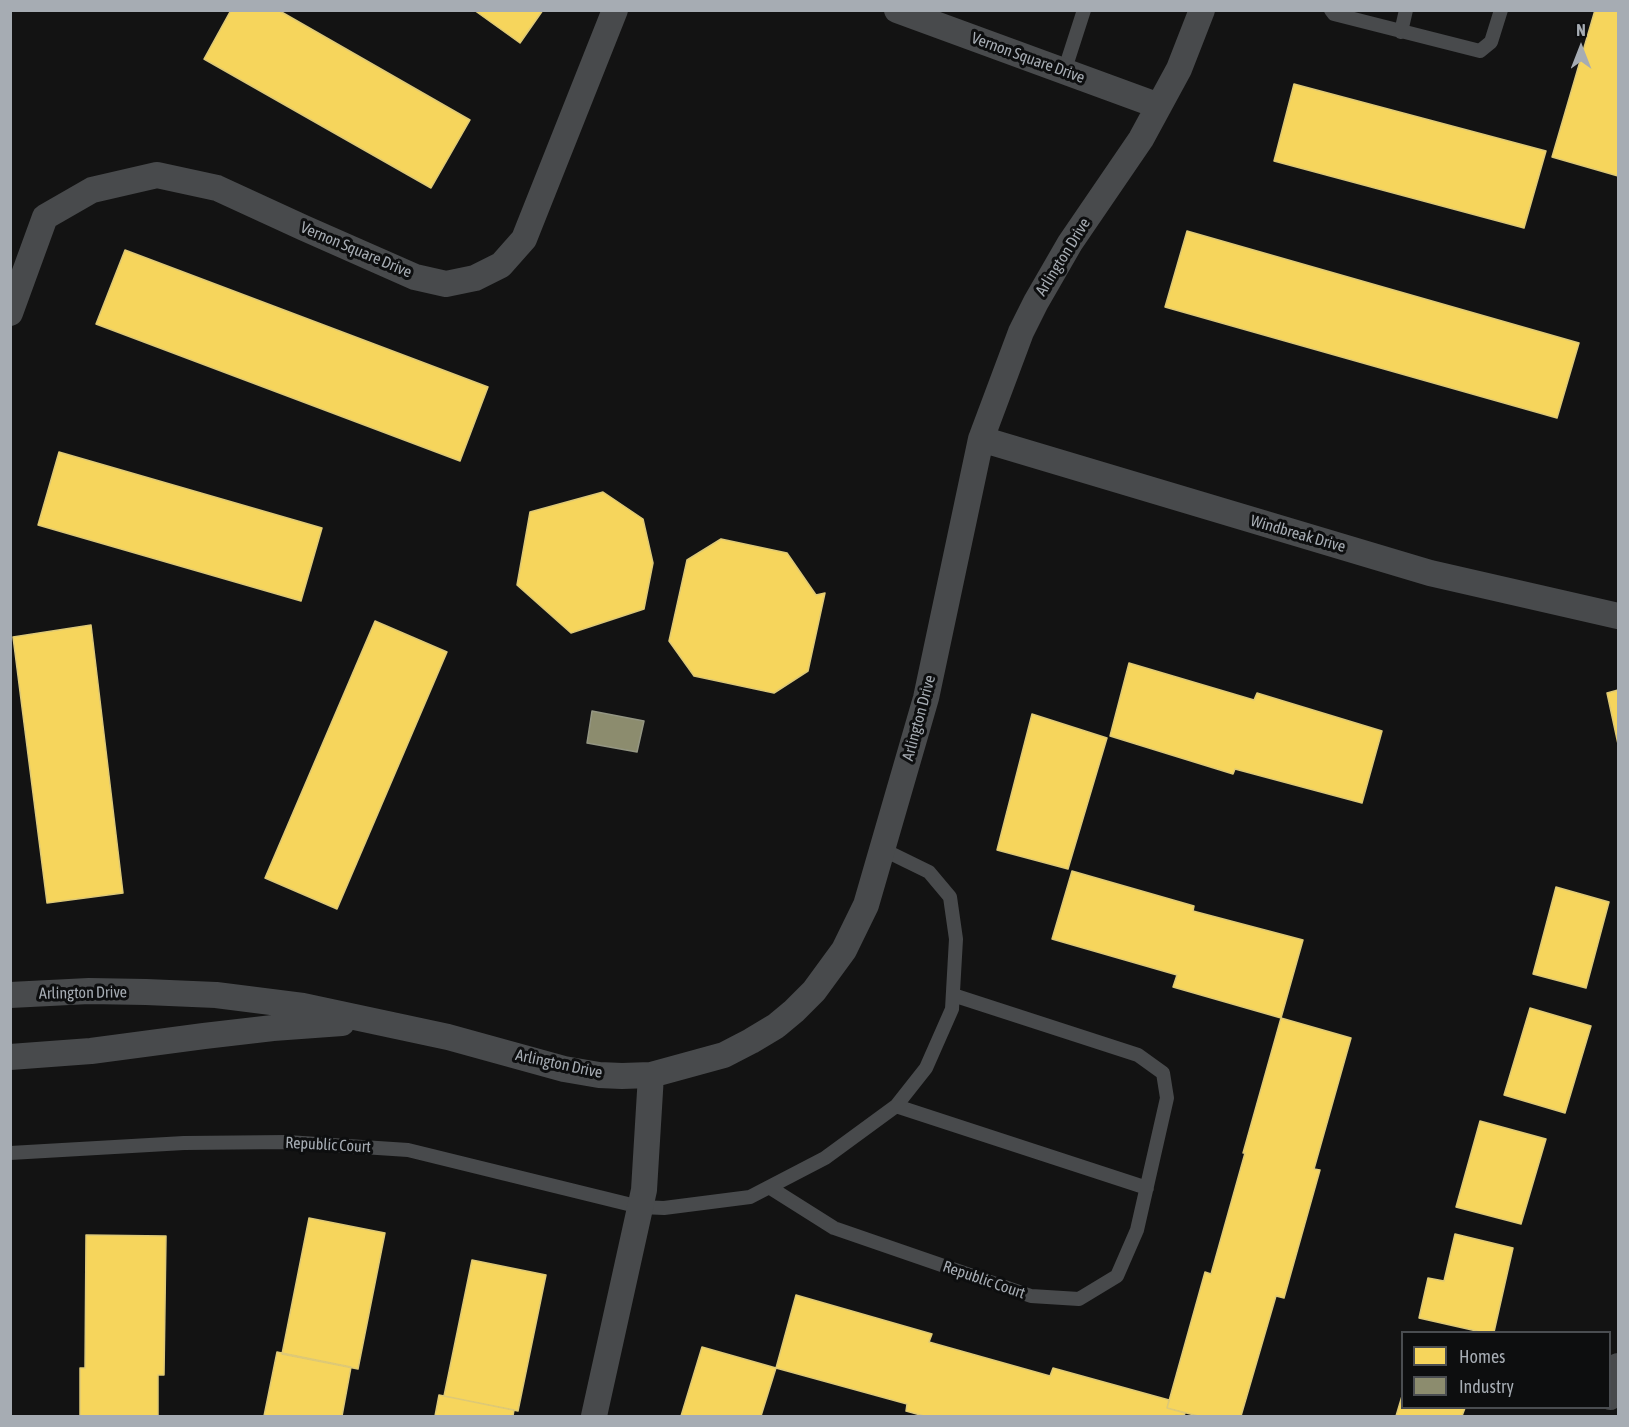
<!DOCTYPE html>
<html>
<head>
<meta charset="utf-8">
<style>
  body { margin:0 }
  #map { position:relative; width:1629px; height:1427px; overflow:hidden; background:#131313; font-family:"Asap Condensed",sans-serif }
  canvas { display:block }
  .frame { position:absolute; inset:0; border:12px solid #a6acb3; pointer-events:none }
  .legend { position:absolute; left:1401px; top:1331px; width:210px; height:78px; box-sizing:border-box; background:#0d0e0f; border:2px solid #4a4d51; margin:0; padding:8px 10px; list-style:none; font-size:18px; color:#a6acb3 }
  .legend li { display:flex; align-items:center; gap:12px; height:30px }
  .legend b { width:30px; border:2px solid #4a4d51 }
  .north { position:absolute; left:1551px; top:18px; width:60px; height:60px; -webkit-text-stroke:4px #0d0e0f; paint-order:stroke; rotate:0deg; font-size:16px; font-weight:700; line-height:24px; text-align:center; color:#a6acb3 }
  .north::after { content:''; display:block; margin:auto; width:21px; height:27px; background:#a6acb3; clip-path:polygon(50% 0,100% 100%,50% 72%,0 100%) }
</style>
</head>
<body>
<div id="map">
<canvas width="1629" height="1427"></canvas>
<div class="frame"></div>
<ul class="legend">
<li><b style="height:16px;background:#f6d55c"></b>Homes</li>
<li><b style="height:16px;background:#8c8c6e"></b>Industry</li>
</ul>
<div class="north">N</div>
</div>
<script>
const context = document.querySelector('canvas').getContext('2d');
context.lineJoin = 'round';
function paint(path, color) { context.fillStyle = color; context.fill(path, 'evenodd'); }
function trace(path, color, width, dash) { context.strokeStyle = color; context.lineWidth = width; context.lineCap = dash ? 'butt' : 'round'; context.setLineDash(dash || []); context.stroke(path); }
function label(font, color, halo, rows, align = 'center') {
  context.font = font + ' "Asap Condensed",sans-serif'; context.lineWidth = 6; context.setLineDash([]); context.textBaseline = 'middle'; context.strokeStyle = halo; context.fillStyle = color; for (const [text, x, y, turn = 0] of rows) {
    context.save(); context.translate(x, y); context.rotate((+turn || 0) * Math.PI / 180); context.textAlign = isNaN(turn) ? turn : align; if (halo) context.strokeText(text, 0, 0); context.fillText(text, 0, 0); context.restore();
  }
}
const homes = new Path2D(`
  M231,10H278L470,120L431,188L204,59Z
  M474,10H543L520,43Z
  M1595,10H1618V176L1552,157Z
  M1294,84L1546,151L1524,228L1274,161Z
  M1187,231L1579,343L1557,418L1165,307Z
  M125,250L488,387L460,461L96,324Z
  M59,452L322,528L301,601L38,525Z
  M603,492L643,519L653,563L644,609L571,633L517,585L530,512Z
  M721,539L787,553L816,595L825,593L808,671L774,693L694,676L669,641L687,560Z
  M375,621L447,652L337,909L265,878Z
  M91,625L123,893L47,903L13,637Z
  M1129,663L1254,700L1257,693L1382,731L1362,803L1235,769L1233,774L1110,736Z
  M1618,690V744L1607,693Z
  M1032,714L1107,738L1068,869L997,850Z
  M1072,871L1194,906L1193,911L1303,940L1281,1018L1173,987L1177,975L1052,939Z
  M1556,887L1609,902L1586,988L1533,974Z
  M1530,1008L1591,1026L1565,1113L1504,1095Z
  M1281,1018L1351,1038L1314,1169L1320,1170L1284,1298L1276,1296L1241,1416H1198L1167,1408L1205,1272L1211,1274L1245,1153H1243Z
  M1480,1121L1546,1139L1521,1224L1456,1207Z
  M309,1218L385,1233L358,1369L282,1354Z
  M1455,1234L1513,1248L1494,1332H1481L1419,1318L1428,1278L1444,1281Z
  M86,1235L166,1236L164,1375H158V1416H80V1368H85Z
  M472,1260L546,1275L518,1411L444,1396Z
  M796,1295L932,1334L929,1342L1050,1376L1053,1368L1169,1400L1167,1408L1185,1413L1184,1416H924L906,1411L907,1404L776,1368Z
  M702,1347L776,1368L761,1416H681Z
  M277,1352L351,1367L342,1416H264Z
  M439,1395L514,1410L513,1416H435Z
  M1402,1396V1408H1465L1462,1416H1396Z`);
paint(homes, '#f6d55c');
trace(homes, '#dec976', 1.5);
const industry = new Path2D(`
  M592,711L644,721L637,752L587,743Z`);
paint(industry, '#8c8c6e');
trace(industry, '#949683', 1.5);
trace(new Path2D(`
  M1331,10L1334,14L1480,51L1491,42L1501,10
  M1401,32L1406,10
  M1064,72L1084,10
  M896,1106L1147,1188
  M10,1153L184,1143L287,1142L408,1150L640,1207L664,1208L750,1197L825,1158L896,1106L926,1068L952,1009L956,939L950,897L929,872L882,849
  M769,1187L834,1228L1031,1296L1079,1299L1117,1276L1137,1230L1167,1098L1163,1073L1138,1055L953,995`), '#484a4c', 14);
trace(new Path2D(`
  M897,10L1159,106
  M10,313L45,217L92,190L157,175L217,188L304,228L415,277L446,284L475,278L501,265L524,239L615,10
  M981,439L1430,573L1618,616
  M10,995L89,991L146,992L216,995L303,1006L448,1037L564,1069L599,1075L622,1076L651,1075L724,1055L751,1041L776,1026L794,1011L814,991L844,950L866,905L926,698L981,439L1021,332L1036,302L1070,243L1141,139L1179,69L1202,10
  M10,1057L91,1051L204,1036L273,1028L342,1023
  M1610,1397L1618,1366
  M594,1416L644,1190L651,1075`), '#484a4c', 26);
label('16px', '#a6acb3', '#0d0e0f', [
  ["Vernon Square Drive",1028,58,20],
  ["Vernon Square Drive",356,250,23],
  ["Arlington Drive",1063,257,-58],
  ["Windbreak Drive",1298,534,16],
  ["Arlington Drive",919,718,-75],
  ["Arlington Drive",83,993,-1],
  ["Arlington Drive",559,1064,12],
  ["Republic Court",328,1145,3],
  ["Republic Court",984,1280,19]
]);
</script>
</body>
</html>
